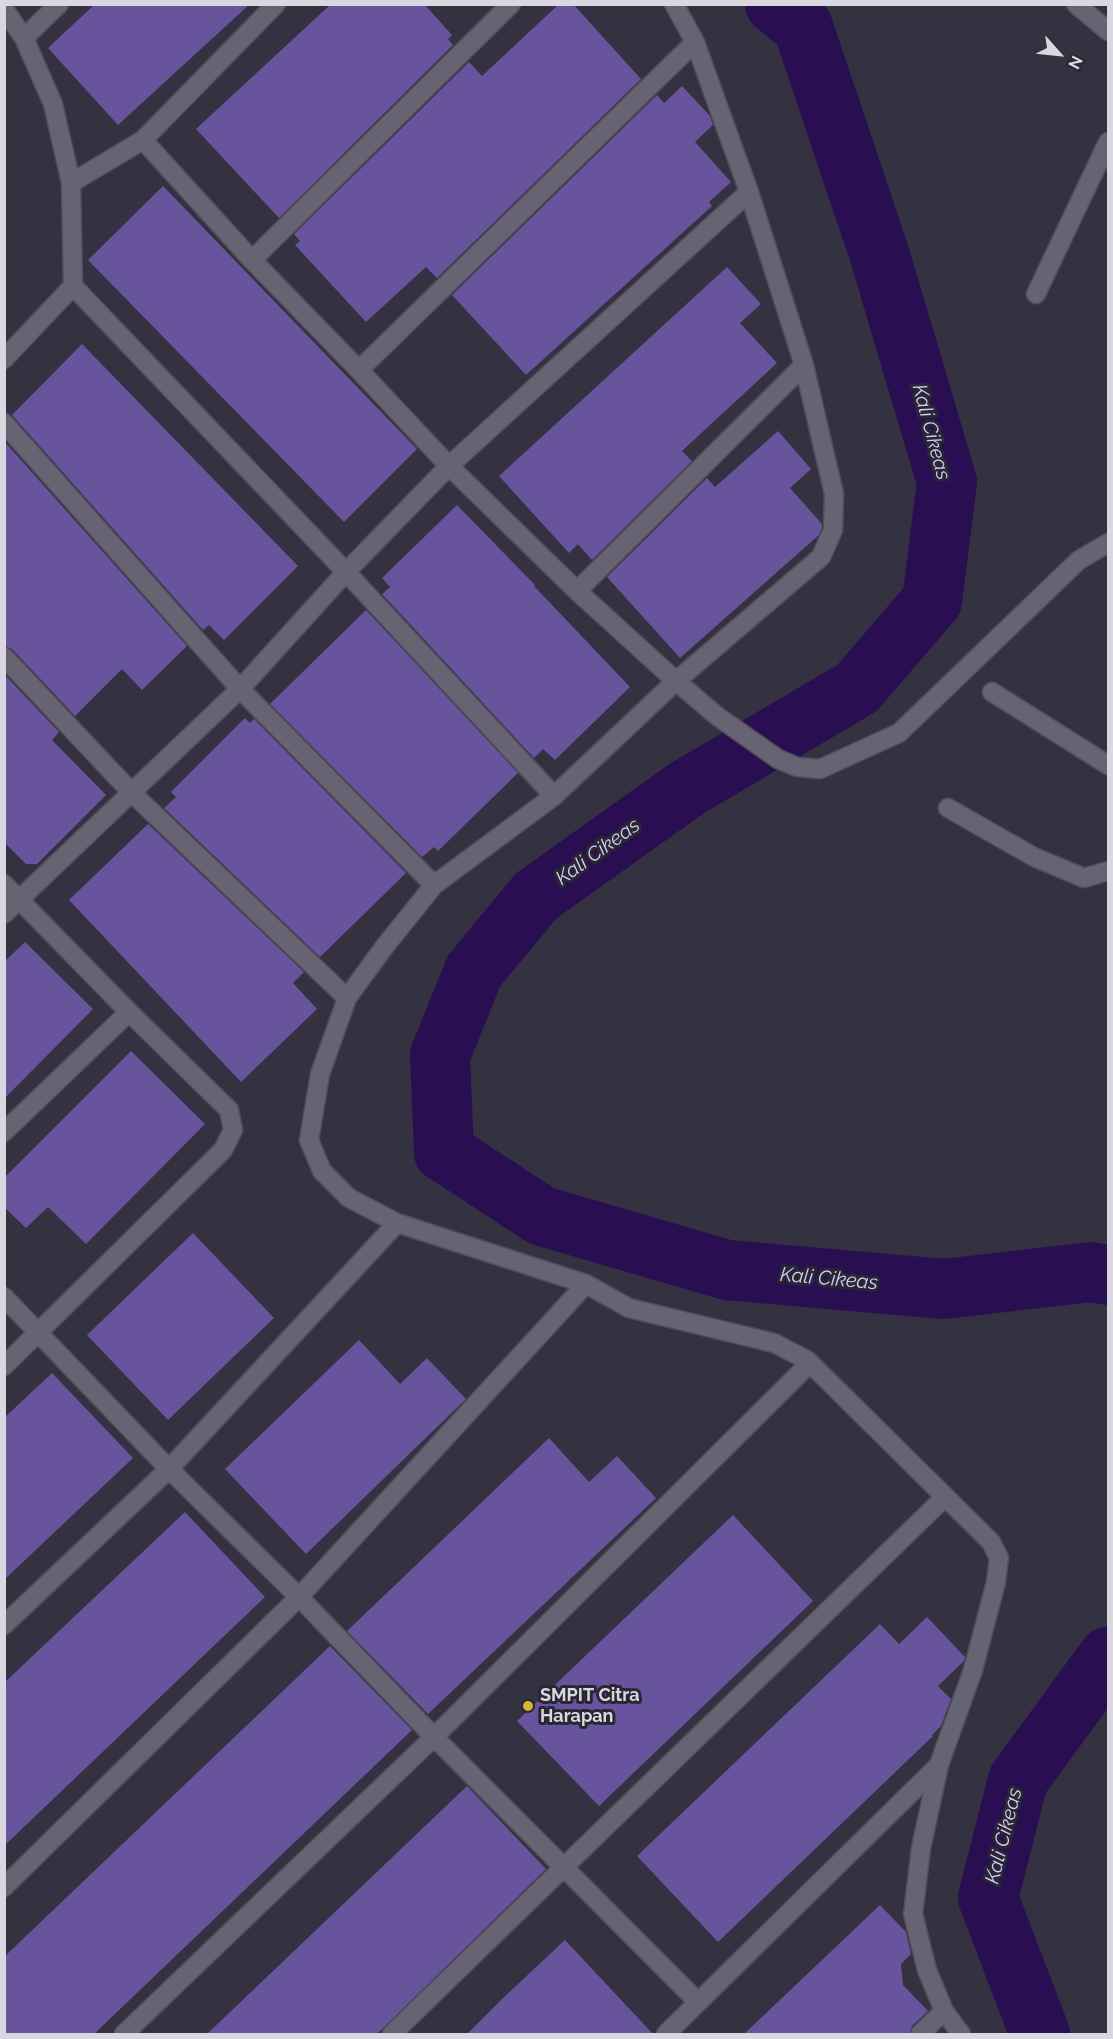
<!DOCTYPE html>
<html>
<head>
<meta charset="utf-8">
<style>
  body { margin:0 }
  #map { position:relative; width:1113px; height:2039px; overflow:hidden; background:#343140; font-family:Raleway,sans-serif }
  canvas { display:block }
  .frame { position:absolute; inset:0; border:6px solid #d9d8e1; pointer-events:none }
  .north { position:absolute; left:1029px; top:24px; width:60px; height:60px; -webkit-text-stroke:4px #2a2735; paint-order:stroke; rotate:117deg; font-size:16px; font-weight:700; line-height:24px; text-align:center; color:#d9d8e1 }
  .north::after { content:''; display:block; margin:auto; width:21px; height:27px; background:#d9d8e1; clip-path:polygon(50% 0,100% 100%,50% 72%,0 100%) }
</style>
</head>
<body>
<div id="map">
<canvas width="1113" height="2039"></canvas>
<div class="frame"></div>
<div class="north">N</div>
</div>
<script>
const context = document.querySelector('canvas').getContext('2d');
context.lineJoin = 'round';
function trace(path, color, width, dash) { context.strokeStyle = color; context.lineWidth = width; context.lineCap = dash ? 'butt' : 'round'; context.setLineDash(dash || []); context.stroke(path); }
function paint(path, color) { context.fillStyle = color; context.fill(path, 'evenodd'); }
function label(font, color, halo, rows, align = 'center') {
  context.font = font + ' Raleway,sans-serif'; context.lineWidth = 6; context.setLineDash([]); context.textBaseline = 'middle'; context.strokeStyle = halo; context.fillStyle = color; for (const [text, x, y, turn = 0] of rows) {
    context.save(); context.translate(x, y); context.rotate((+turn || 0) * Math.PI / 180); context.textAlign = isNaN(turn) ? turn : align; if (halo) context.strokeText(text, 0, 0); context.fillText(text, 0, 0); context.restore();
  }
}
trace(new Path2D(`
  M775,4L803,27L880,256L947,482L932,601L857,688L686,789L536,896L474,971L440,1055L444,1152L542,1216L727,1270L944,1289L1091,1272L1108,1275
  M1040,2034L988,1898L1018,1780L1108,1657`), '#290e52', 60);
paint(new Path2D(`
  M95,4H250L118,125L48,48Z
  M331,4H424L452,35L448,39L453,45L279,218L196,129Z
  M559,4H573L641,79L437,278L426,267L366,322L295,245L300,241L294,234L469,62L482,76Z
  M682,86L710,116L713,125L695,142L731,182L709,202L712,206L526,375L452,295L657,95L664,103Z
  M163,186L417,449L344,522L88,260Z
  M727,267L761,304L740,323L777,363L682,451L692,461L592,560L578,544L569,553L499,476Z
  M82,344L298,566L224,640L209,625L203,630L12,415Z
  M778,431L811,469L790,488L822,524V527L819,535L802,550L680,658L607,577L707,478L715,487Z
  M4,441L187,646L142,690L122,669L75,716L12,649L4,646Z
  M457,505L535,585L534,586L630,687L555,760L543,749L534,758L382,594L390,587L382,578Z
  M366,610L518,773L438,851L434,847L422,857L270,704Z
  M4,674L59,732L52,740L106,795L37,864H26L4,842Z
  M245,718L250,723L254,719L406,873L320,957L164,808L176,797L171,792Z
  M148,824L304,972L293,983L317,1009L241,1082L69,900Z
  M25,942L93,1009L4,1099V962Z
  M131,1051L205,1124L86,1244L48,1207L26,1228L4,1207V1178Z
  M193,1233L274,1318L168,1420L87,1335Z
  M359,1340L400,1384L427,1358L466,1399L306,1554L225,1469Z
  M52,1373L133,1458L4,1580V1418Z
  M549,1438L589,1482L617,1456L656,1498L428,1714L347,1631Z
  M185,1512L265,1597L4,1846V1683Z
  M733,1515L813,1601L599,1806L517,1721Z
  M927,1617L965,1657L964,1661L938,1686L951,1699L941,1726L932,1735L933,1736L718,1942L637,1856L880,1624L899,1644Z
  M330,1646L412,1730L94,2034H4V1957Z
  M467,1786L546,1869L377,2034H207Z
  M880,1905L906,1932L911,1954L901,1964L903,1985L928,2011L912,2026L909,2034H744Z
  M565,1940L653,2034H467L502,1999Z`), '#68549c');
const minor = new Path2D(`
  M674,4L695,42L749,192L804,365L834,494L833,530L821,557L676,681L554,796L434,885L385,946L347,998L320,1074L309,1140L322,1171L349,1198L397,1223L586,1284L629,1308L774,1343L807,1360L991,1542L999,1558L996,1582L973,1670L939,1765L921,1848L913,1914L927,1970L944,2011L961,2034
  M1076,4L1108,31
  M4,9L24,38L53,104L71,183L73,286L4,359
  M24,38L59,4
  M143,140L252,260L359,370L449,466L577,591L676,681L717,716L778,759L797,767L820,769L899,733L1079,560L1108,543
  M71,183L143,140L276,4
  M252,260L511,4
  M73,286L346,572L554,796
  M1036,294L1108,142
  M359,370L695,42
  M4,423L240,689L434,885
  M577,591L804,365
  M4,657L132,793L347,998
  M992,692L1108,765
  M948,808L1034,857L1084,878L1108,871
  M4,884L129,1012L229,1110L233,1130L223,1150L4,1366
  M4,914L240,689L346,572L449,466L749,192
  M4,1132L129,1012
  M4,1297L169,1469L299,1597L434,1737L698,2002
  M4,1625L169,1469L397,1223
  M4,1887L299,1597L586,1284
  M124,2034L434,1737L809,1364
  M392,2034L945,1497
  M666,2034L939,1765
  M920,2034L944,2011`);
trace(minor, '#514e5a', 21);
trace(minor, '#666373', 18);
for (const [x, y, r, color] of [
  [528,1706,6,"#cfb837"]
]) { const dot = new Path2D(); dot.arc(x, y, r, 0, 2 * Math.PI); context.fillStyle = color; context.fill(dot); trace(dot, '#2a2735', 2); }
label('bold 18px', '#d9d8e1', '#2a2735', [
  ["SMPIT Citra",540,1696],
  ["Harapan",540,1717]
], 'left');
label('italic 20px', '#d6cef7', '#2a2735', [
  ["Kali Cikeas",931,432,75],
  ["Kali Cikeas",598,852,-36],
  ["Kali Cikeas",829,1279,5],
  ["Kali Cikeas",1004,1836,-76]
]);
</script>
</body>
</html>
